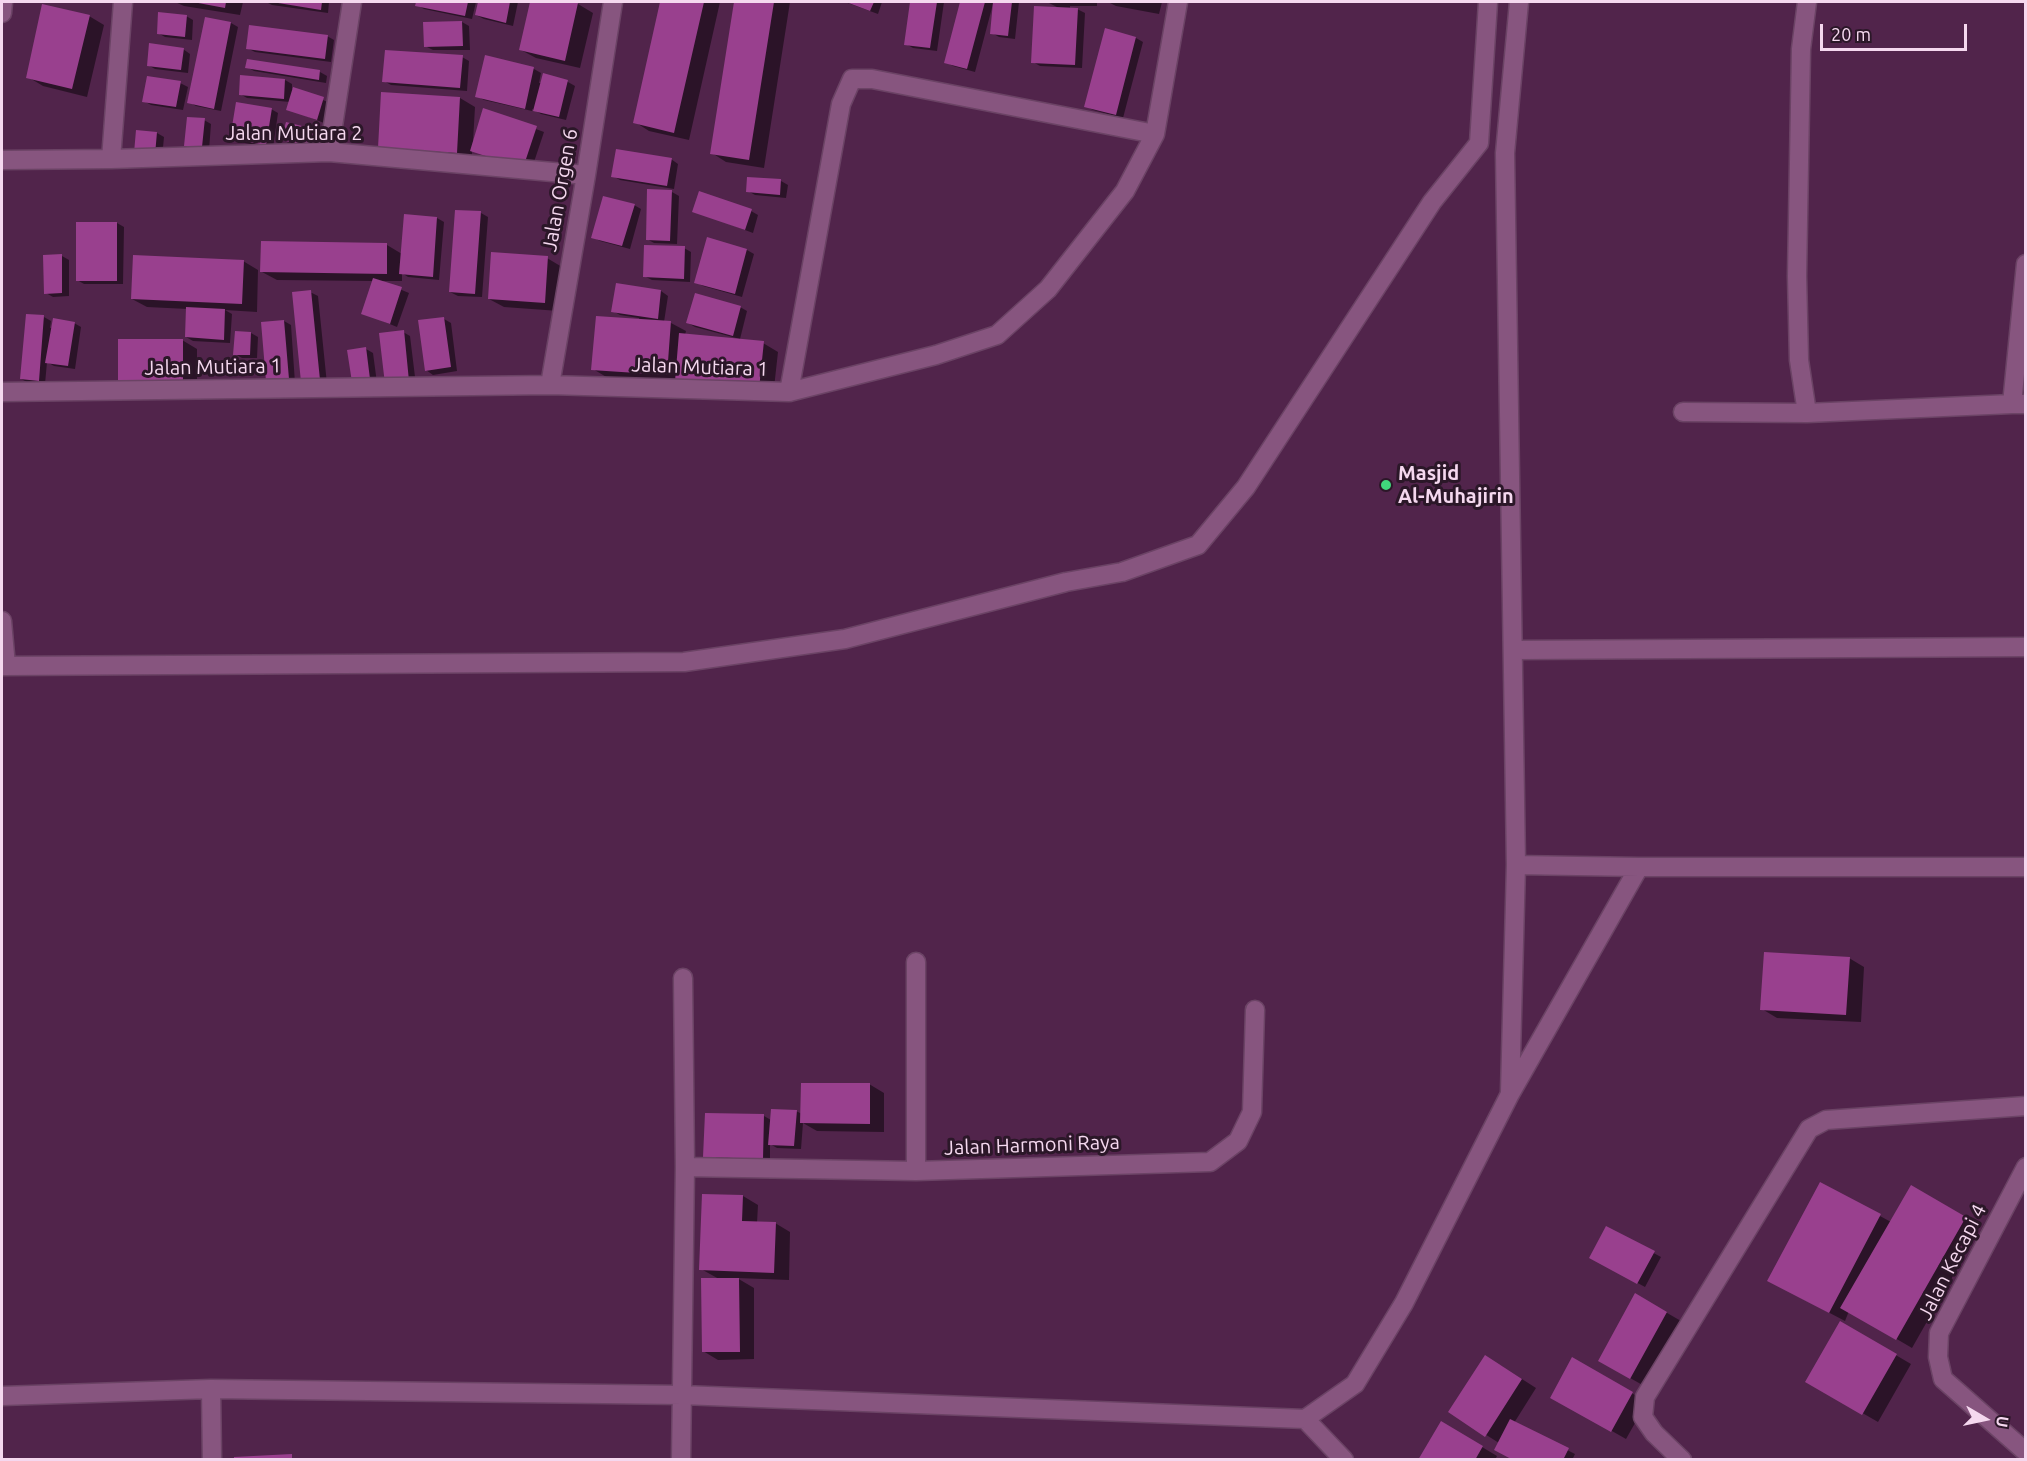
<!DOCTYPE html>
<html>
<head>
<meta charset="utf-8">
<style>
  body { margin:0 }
  #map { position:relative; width:2027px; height:1461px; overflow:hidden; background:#51244b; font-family:Ubuntu,sans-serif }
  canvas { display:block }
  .frame { position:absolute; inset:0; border:3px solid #f5d8ef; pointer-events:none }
  .north { position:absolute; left:1955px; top:1389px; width:60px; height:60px; -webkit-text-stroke:4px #2b1728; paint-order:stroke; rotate:99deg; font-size:16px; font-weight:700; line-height:24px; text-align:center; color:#f5d8ef }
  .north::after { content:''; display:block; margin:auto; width:21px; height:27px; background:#f5d8ef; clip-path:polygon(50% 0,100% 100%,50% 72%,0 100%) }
  .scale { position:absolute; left:1820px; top:24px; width:147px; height:27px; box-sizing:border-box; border:3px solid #f5d8ef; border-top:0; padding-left:8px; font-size:18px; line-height:21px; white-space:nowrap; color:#f5d8ef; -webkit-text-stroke:4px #2b1728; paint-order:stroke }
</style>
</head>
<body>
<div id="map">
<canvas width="2027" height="1461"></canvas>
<div class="frame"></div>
<div class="north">U</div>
<div class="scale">20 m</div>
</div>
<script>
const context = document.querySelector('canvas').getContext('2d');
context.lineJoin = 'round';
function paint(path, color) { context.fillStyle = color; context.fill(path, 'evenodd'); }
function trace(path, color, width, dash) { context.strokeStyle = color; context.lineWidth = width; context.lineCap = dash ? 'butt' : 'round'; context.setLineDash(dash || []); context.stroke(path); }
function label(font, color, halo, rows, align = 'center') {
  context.font = font + ' Ubuntu,sans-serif'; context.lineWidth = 6; context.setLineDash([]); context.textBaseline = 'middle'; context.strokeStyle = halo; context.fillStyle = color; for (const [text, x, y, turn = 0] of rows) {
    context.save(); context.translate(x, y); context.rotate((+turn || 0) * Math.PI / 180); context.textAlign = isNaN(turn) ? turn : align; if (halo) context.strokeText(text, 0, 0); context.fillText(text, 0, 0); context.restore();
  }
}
paint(new Path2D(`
  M175,2H243L240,15L184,6Z
  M266,2H329L328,13L272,5Z
  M417,2H476L472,19L424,9L417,5Z
  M479,2H518L513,26L484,19L476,15Z
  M532,2H565L578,4L593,13L580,68L536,58L521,50Z
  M662,2H720L689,140L649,131L635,122Z
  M736,2H790L764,168L726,162L712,153Z
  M845,2H882L878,14Z
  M912,2H944L937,51L913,48L906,44Z
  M962,2H1019L1015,39L999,37L992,33L995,4H993L975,72L953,66L946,62Z
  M1047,2H1097V6H1070V9H1077L1085,13L1082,68L1040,66L1033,62L1059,8Z
  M1108,2H1162L1159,14L1116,6Z
  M89,16L104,25L87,97L43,86L28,77Z
  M186,16L193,20L192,40L165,37L158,33Z
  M206,19L231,23L238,27L221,111L196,106L189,102Z
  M462,22L469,26L470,50H433L425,46Z
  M1106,30L1136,38L1143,42L1123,118L1093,110L1086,106Z
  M327,36L334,40L331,62L255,52L247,48Z
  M183,49L190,54L188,73L155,69L148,65Z
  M462,57L469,61L467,91L391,85L384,81Z
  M486,57L534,69L541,73L539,83H541L544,75L568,82L575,86L566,120L541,114L532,109V111L484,100L477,96Z
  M247,67L320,72L327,76L326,83L254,71Z
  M285,80L292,84V89L331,103L324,123L288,109L290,102L247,98L240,94Z
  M180,83L188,87L183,110L151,105L144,101Z
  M460,98L475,107L473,142L484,110L544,132L531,171L472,150V160L394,156Z
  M271,109L278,113L273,148L239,142L232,138Z
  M204,120L211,124L209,150L193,149L185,145Z
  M137,131L157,133L164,137L162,158Z
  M322,132L329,136L325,152L290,144L283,140Z
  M671,159L678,164L674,189L620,180L613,176Z
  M781,181L788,185L786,198L755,195L748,191Z
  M672,192L679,196L677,244L654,243L647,239Z
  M634,205L641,209L630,249L600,241L593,237Z
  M457,211L481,213L488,217L482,297L458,296L450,292Z
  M694,211H751L758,215L753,233Z
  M437,218L444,222L439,280L408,277L402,273V281H380L409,293L397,327L363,313L373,281L277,280L262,272L387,245L402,254Z
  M117,223L124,227L123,284H84L77,280Z
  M708,239L747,250L754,254L742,297L703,286L696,282Z
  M684,248L691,252L690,282L652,280L644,276Z
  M62,256L69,260V296L53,297L46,293Z
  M547,258L562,267L559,311L504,307L489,299Z
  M243,261L258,270L257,312L225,310L232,314L230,343L193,341L186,337L188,309L147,307L132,299Z
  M661,291L668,296L664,322L671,323L686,331L685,335L763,343L778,352L773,397L680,383L608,378L593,369L639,320V318L620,315L613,311Z
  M310,292L318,296L327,384L310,385Z
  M740,307L747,311L740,339L695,327L688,323Z
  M44,317L51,321L50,328L74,323L81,327L75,369L54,366L47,362L45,384L29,383L21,379Z
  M444,319L451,323L457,371L433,375L426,370Z
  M284,321L291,325L295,383L275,385Z
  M403,332L410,336L416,385L394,387Z
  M251,333L258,337L257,358H242L235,354Z
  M182,340L197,349V397H135Z
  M366,349L373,353L377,383L360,385Z
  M1849,958L1864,967L1861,1022L1777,1018L1762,1009Z
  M869,1084L884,1093V1132L817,1131L803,1123L801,1149L777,1148L770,1144V1162L712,1160L705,1156L764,1116L771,1120L796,1111L802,1114Z
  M1912,1187L1973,1222L1954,1256L1962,1260L1912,1348L1849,1311L1845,1321L1784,1289L1880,1216L1891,1222Z
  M743,1196L758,1205L757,1223H775L790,1232L789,1280L737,1278L754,1288V1359L718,1360L703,1351L719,1279L701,1269Z
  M1607,1228L1661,1257L1645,1287L1591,1258Z
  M1636,1295L1681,1321L1646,1387L1600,1361Z
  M1841,1323L1911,1364L1878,1422L1807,1381Z
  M1573,1359L1647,1402L1626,1439L1552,1397Z
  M1500,1365L1536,1388L1514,1423L1575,1454L1572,1460H1516L1499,1443L1450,1412Z
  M1442,1423L1497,1456L1495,1460H1420Z`), '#0007');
paint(new Path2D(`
  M193,2H226L225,8Z
  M272,2H322L321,10Z
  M416,2H468L465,16L415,6Z
  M478,2H510L506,23L475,15Z
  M530,2L578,3L565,61L519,50Z
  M660,2H704L674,133L633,123Z
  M734,2H774L749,160L710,154Z
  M846,2H874L870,11Z
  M910,2H937L930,48L904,45Z
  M960,2H985L967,69L944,63Z
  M993,2H1012L1008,36L990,34Z
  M42,4L90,15L72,89L26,78Z
  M1034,6L1078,8L1075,65L1031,63Z
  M158,12L187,15L185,37L157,34Z
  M205,17L231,22L214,109L187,103Z
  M462,21L463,46L424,47L423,22Z
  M249,25L328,35L325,59L246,49Z
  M1105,28L1136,37L1116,115L1084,107Z
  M149,43L184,48L181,70L147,66Z
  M385,50L463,55L460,88L382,82Z
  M485,55L534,67L525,109L475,97Z
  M247,59L320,70L319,80L245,68Z
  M543,73L568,80L559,117L533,111Z
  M240,75L285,79L284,99L239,95Z
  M147,76L181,81L176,107L142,102Z
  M293,87L324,97L317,120L286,110Z
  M381,92L460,97L457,153L378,148Z
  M236,102L272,108L266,145L230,139Z
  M483,108L537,126L523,168L470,151Z
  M187,117L205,118L202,147L184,146Z
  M286,122L322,131L318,149L281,140Z
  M136,130L157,132L155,155L134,153Z
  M616,149L672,158L667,186L611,177Z
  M747,177L781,179L780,195L746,192Z
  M647,189L672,190L670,241L646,240Z
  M699,191L752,209L745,230L692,212Z
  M603,196L635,204L622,246L591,238Z
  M455,210L481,211L475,294L449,292Z
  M404,214L437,217L433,277L399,274Z
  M76,222H117V281H76Z
  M707,237L747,249L735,294L694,283Z
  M261,241L387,243V274L260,272Z
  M644,245L685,246L684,279L643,277Z
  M491,252L548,256L545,303L488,299Z
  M62,254V293L44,294L43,255Z
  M133,255L244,260L242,304L131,299Z
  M373,278L402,287L390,324L361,314Z
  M616,283L661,290L658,319L611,312Z
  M311,290L320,380L301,382L292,292Z
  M695,293L741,306L733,336L686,323Z
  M186,307L225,309L224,340L185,337Z
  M26,314L44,315L39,381L20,379Z
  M596,316L671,321L667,375L591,370Z
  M444,317L451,367L425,371L418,320Z
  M53,318L75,322L68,366L45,363Z
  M284,320L289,379L266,381L261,322Z
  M404,330L409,381L385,384L379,333Z
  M235,331L251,332L250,355H233Z
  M679,333L764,341L759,389L675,381Z
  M118,339H183V390L118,389Z
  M366,347L370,379L352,382L347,350Z
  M1764,952L1850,957L1846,1015L1760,1010Z
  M801,1083H870V1124L800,1123Z
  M771,1109L797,1110L794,1146L768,1145Z
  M705,1113L764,1114L763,1159L703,1157Z
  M1820,1182L1881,1214L1829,1313L1767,1281Z
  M1911,1185L1966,1217L1896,1340L1840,1308Z
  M702,1194L743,1195L742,1221L776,1222L774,1273L699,1270Z
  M1606,1226L1655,1251L1637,1284L1589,1258Z
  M701,1278H739L740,1352H702Z
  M1635,1293L1667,1312L1630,1379L1598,1361Z
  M1840,1321L1897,1354L1862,1415L1805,1382Z
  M1485,1355L1522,1379L1485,1437L1448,1412Z
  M1572,1357L1633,1392L1611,1432L1550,1398Z
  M1510,1419L1569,1448L1563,1460H1513L1494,1450Z
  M1441,1421L1483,1446L1475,1460H1418Z
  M292,1454V1460H234V1457Z`), '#99408e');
const street = new Path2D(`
  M1807,2L1801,49L1797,276L1799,360L1807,413
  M2,13L3,2
  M1479,143L1488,2
  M329,152L352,2
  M111,159L123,2
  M2,160L111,159L329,152L586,175
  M2026,264L2012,404H2026
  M550,385L586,175L613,2
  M2,392L550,385L789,392L936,355L997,335L1048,289L1125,191L1155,134L1178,2
  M789,392L841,104L852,79H872L1155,134
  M1683,412L1807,413L2012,404
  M2,621L6,666
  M1514,650L2026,647
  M2,666L684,662L845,639L1066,582L1122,572L1198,545L1246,487L1432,202L1479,143
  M1516,865L1639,867
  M916,962V1171
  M1510,1092L1516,865L1505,153L1519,2
  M685,1167L916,1171L1210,1162L1238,1141L1252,1112L1255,1010
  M2026,1167L1939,1333L1938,1357L1943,1379L2026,1452
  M211,1389L212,1460
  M2,1396L211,1389L682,1395L1305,1419L1355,1384L1404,1303L1510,1094L1639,867H2026
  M1305,1419L1344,1460
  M681,1460L685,1167L683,978
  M1682,1460L1654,1433L1643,1417L1645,1397L1809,1129L1826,1120L2026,1106`);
trace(street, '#6b4365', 21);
trace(street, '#87557f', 18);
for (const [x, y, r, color] of [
  [1386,485,6,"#40d77c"]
]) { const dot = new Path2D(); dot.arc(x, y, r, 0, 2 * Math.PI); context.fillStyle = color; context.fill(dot); trace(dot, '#2b1728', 2); }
label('20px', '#f5d8ef', '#2b1728', [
  ["Jalan Mutiara 2",294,133],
  ["Jalan Orgen 6",560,190,-80],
  ["Jalan Mutiara 1",213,367,-1],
  ["Jalan Mutiara 1",700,367,2],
  ["Jalan Harmoni Raya",1032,1145,-2],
  ["Jalan Kecapi 4",1952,1262,-63]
]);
label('bold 20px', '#f5d8ef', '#2b1728', [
  ["Masjid",1398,473],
  ["Al-Muhajirin",1398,496]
], 'left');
</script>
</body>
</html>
